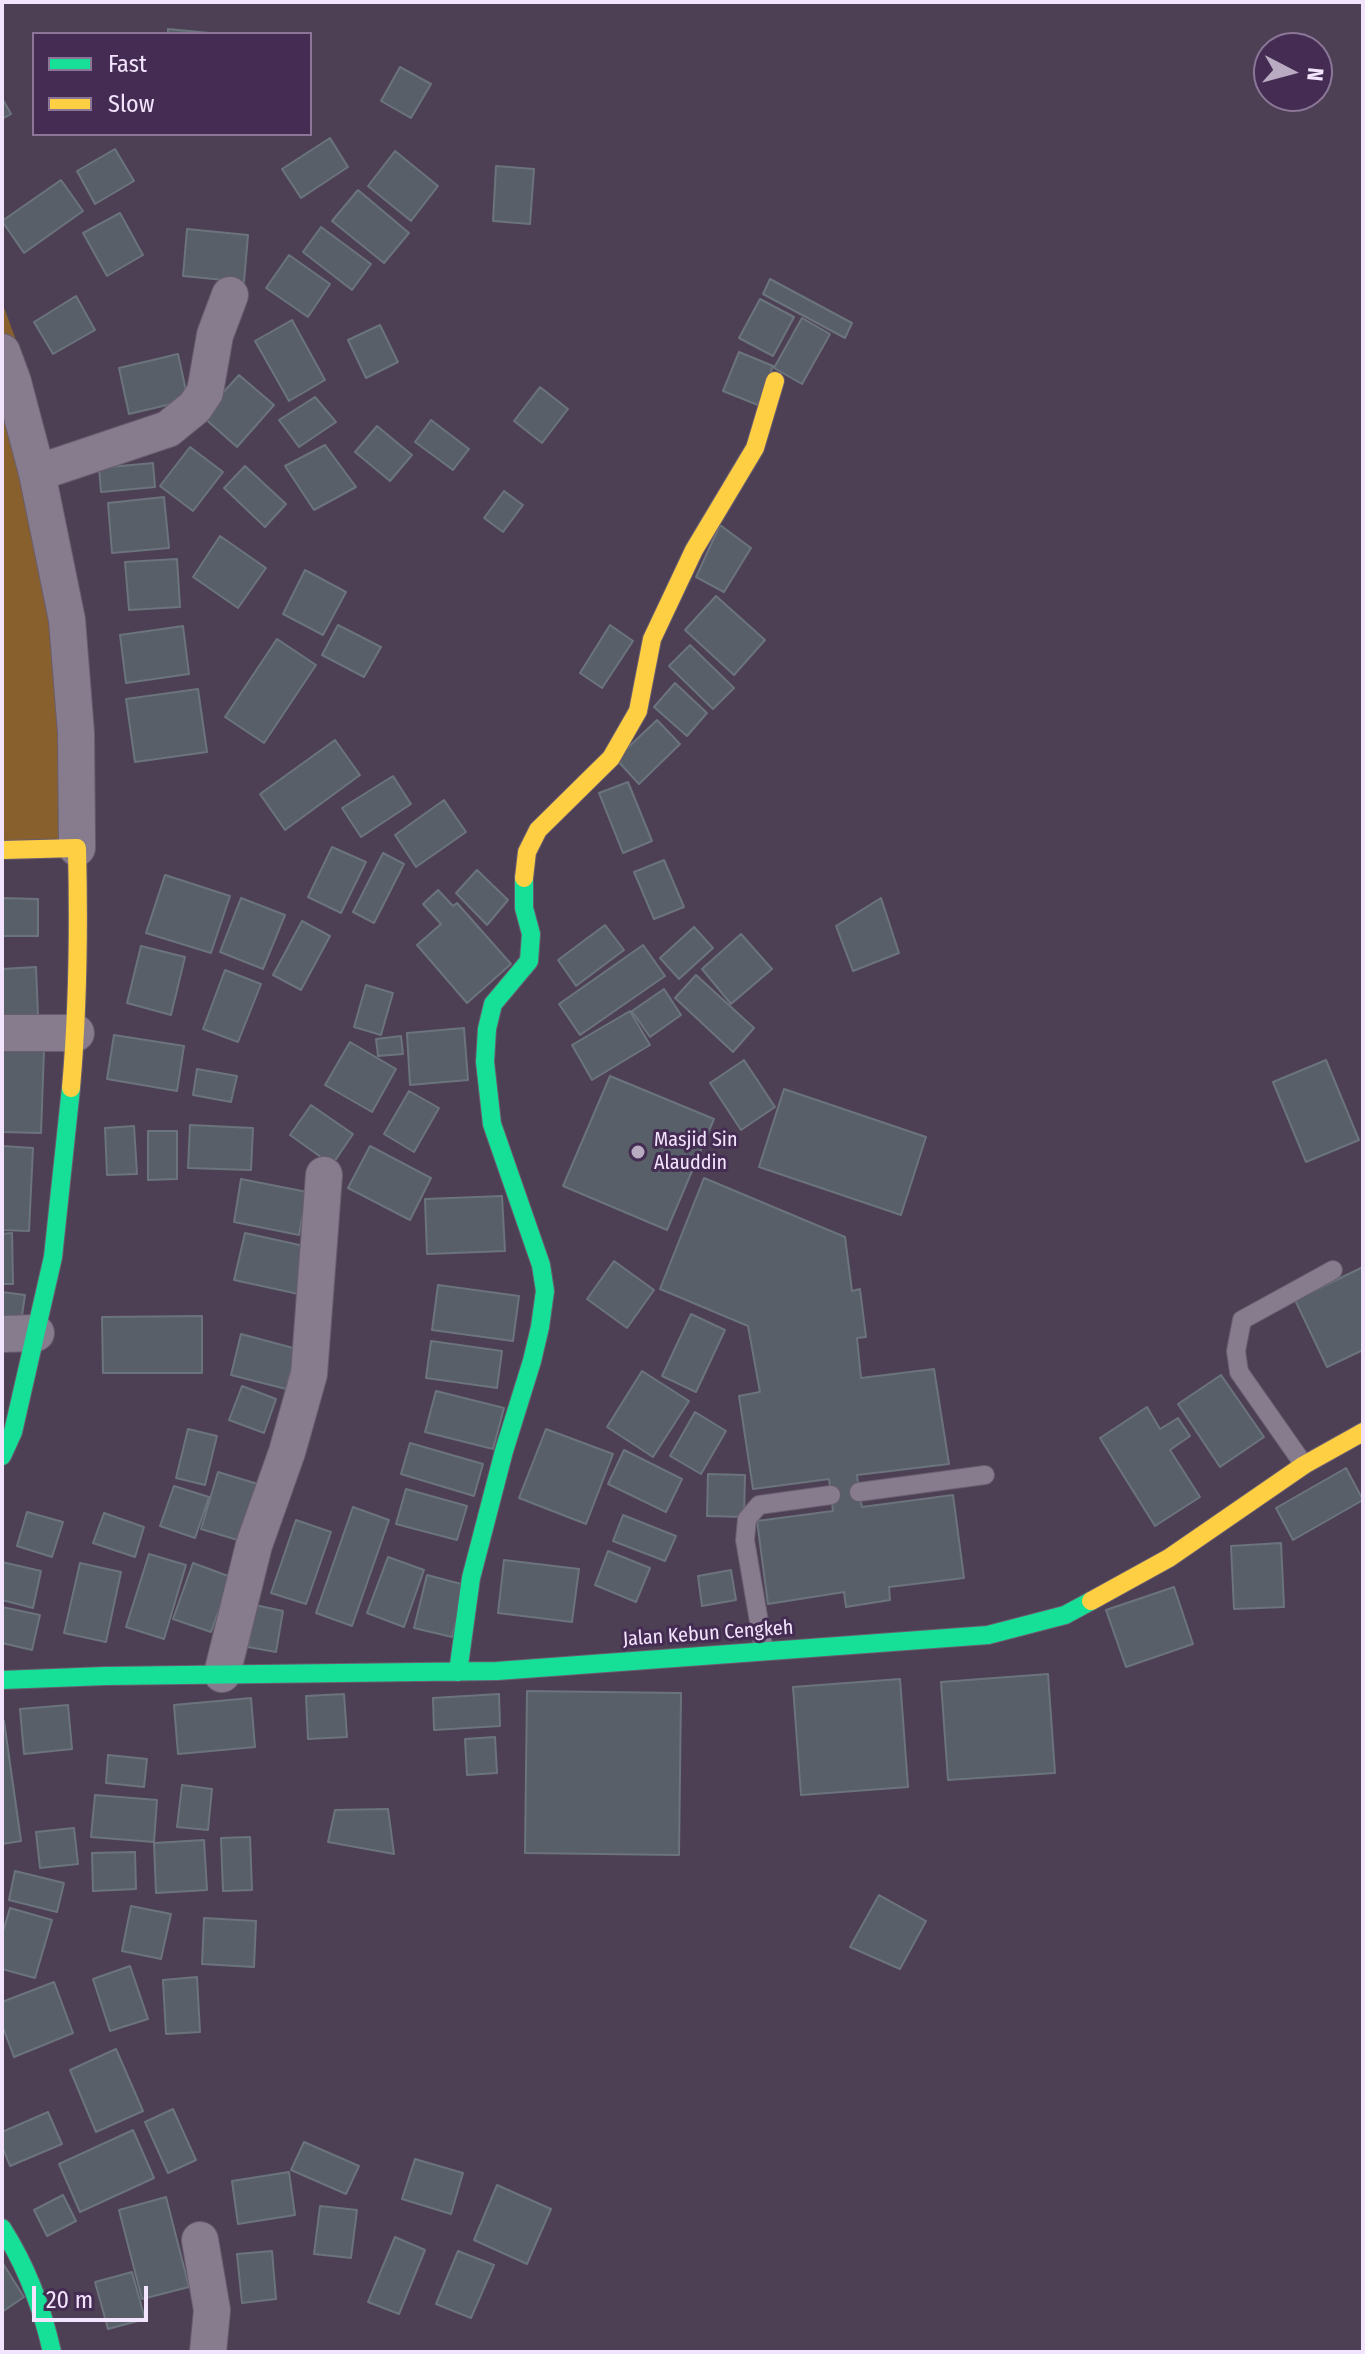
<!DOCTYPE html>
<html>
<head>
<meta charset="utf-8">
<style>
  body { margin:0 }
  #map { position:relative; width:1365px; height:2354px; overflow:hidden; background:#4d4055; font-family:"Fira Sans Condensed",sans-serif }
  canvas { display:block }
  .frame { position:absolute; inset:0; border:4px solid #f3e4fd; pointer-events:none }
  .legend { position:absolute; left:32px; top:32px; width:280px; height:104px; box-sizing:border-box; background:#452c53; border:2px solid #8b7697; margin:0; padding:10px 14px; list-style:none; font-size:24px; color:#f3e4fd }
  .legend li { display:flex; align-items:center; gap:16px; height:40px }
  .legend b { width:40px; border:2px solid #8b7697 }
  .north { position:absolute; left:1253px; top:32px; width:80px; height:80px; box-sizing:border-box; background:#452c53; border:2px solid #8b7697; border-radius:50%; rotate:96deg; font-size:22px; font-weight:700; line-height:32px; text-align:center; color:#f3e4fd }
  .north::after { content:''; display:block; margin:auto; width:28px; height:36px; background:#b9abc2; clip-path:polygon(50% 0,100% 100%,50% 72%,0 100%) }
  .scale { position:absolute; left:32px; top:2286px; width:116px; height:36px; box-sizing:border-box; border:4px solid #f3e4fd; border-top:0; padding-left:10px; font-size:24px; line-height:28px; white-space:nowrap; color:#f3e4fd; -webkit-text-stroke:6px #452c53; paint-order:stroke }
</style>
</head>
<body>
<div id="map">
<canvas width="1365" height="2354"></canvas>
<div class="frame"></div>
<ul class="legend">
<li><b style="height:10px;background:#16e098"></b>Fast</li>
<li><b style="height:10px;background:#ffcf43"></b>Slow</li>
</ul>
<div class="north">N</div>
<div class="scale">20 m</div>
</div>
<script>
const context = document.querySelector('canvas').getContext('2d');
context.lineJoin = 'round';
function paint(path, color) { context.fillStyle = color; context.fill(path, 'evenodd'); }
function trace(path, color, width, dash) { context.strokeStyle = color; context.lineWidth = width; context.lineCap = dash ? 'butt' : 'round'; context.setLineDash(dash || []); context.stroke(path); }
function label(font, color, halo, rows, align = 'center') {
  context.font = font + ' "Fira Sans Condensed",sans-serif'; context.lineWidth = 6; context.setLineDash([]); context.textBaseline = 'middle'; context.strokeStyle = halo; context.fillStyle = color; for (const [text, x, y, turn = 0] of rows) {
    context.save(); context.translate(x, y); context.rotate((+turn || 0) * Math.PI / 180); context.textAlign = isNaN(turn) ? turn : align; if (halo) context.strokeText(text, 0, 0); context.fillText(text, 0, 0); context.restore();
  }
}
paint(new Path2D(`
  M2,302L31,381L95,843L2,845Z`), '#88602d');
const building = new Path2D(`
  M168,29L209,33V34H168Z
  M400,67L431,84L411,118L381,101Z
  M2,98L11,114L2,119Z
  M330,138L348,167L301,198L282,169Z
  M115,149L134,181L95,204L77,171Z
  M395,151L438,186L411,221L368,186Z
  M496,166L534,169L530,224L493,221Z
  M61,180L83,211L24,253L2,221Z
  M358,190L409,233L384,263L332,221Z
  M120,213L143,255L107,276L83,233Z
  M321,227L371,264L352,290L303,252Z
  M187,229L248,235L244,282L183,276Z
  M289,255L330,284L308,317L266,288Z
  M770,279L852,323L845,338L763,294Z
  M76,296L95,330L53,354L34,322Z
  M760,299L794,317L773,356L739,338Z
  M802,318L830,334L802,384L774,368Z
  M292,320L325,380L289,401L255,341Z
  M380,325L398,362L366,378L348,340Z
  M739,352L773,366L758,405L723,391Z
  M178,354L188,400L129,414L119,368Z
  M239,375L274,405L237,447L202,416Z
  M540,387L568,409L542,443L514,421Z
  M315,397L336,422L299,447L279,420Z
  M431,420L469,449L453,470L415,442Z
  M377,426L412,455L390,481L355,452Z
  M325,445L356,487L314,510L285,466Z
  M190,447L223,472L193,511L160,486Z
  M153,463L155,487L101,492L99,468Z
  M245,466L286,504L265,527L224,488Z
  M504,491L523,505L503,532L484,518Z
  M164,497L169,548L112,553L108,503Z
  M720,525L751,548L724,592L696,577Z
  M220,536L266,568L238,608L193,577Z
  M177,559L180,607L129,610L125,562Z
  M305,570L346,592L323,635L283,614Z
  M716,596L765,640L734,675L685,630Z
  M338,625L381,647L364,677L322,655Z
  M610,625L633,641L602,688L580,673Z
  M183,626L189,674L126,683L120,635Z
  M277,639L316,665L264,743L225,717Z
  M690,645L734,688L713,709L669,666Z
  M675,683L707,713L687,736L654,707Z
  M198,689L207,752L135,762L126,699Z
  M657,720L680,744L639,784L616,759Z
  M335,740L360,775L285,830L260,794Z
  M393,776L411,804L361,837L342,808Z
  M628,782L652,841L623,853L599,793Z
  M444,800L466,832L416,867L395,835Z
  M332,847L366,862L341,913L308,897Z
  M383,853L404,864L374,923L353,912Z
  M664,860L684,907L654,919L634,872Z
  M477,870L508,900L487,925L456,893Z
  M165,875L230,896L211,953L146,933Z
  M438,890L453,906L457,903L511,964L467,1003L417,945L441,924L423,904Z
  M2,898L38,899V936H2Z
  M241,898L285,915L263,969L220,952Z
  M881,898L899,953L853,971L836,926Z
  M302,921L330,936L301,990L273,975Z
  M605,925L624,950L576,986L558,960Z
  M694,927L713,948L679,979L660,958Z
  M741,934L772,969L731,1004L702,969Z
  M643,945L665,976L580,1035L559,1004Z
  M141,946L185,957L171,1015L127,1003Z
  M36,967L38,1016L2,1018V969Z
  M225,970L261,984L238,1042L203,1029Z
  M696,975L754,1028L733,1052L675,998Z
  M366,985L393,993L381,1035L354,1027Z
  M664,989L681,1015L650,1037L632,1011Z
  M630,1011L650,1045L592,1080L572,1045Z
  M464,1028L468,1080L410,1085L407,1033Z
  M114,1035L184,1046L177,1091L107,1079Z
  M401,1036L403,1054L378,1056L376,1039Z
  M350,1042L396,1069L372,1112L325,1085Z
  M2,1048L44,1050L41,1133L2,1132Z
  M744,1060L775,1107L741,1130L710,1083Z
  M1326,1060L1359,1140L1306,1162L1273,1082Z
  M197,1069L237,1076L231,1102L193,1095Z
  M610,1076L714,1119L667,1230L563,1186Z
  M784,1089L926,1137L901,1215L759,1167Z
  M409,1091L439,1108L414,1152L384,1134Z
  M311,1105L353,1134L332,1165L290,1135Z
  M190,1125L253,1128L251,1170L188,1168Z
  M134,1126L137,1174L107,1175L105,1128Z
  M148,1131H177V1179L148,1180Z
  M2,1146L33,1148L29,1231L2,1230Z
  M370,1146L431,1178L410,1220L348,1188Z
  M704,1178L845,1237L852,1291L860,1289L866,1337L857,1338L861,1378L934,1369L949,1464L857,1475L859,1492L862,1507L953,1495L964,1578L889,1587L890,1600L846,1607L844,1592L768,1604L757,1521L833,1511L829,1479L753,1489L739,1396L760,1392L748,1326L660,1289Z
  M241,1179L307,1192L299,1235L234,1222Z
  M502,1196L505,1251L427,1254L425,1199Z
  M12,1233L13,1284H2V1234Z
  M245,1233L313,1248L303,1295L234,1280Z
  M614,1261L654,1290L627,1328L587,1299Z
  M1363,1267V1350L1327,1367L1295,1300Z
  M438,1285L519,1296L513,1341L432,1330Z
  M2,1292L25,1295L20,1329L2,1326Z
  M691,1314L725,1330L696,1392L662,1376Z
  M202,1316V1373H103L102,1317Z
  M241,1334L297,1349L286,1389L231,1375Z
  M431,1341L502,1351L497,1388L426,1378Z
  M642,1371L689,1401L653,1457L607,1427Z
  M1221,1375L1264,1437L1220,1467L1178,1404Z
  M242,1386L276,1399L264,1433L229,1420Z
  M436,1391L504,1408L493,1449L425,1432Z
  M1147,1407L1160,1429L1178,1418L1190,1436L1170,1450L1200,1497L1155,1526L1100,1438Z
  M695,1412L726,1431L701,1474L670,1456Z
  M188,1429L217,1436L205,1485L176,1478Z
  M546,1429L613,1454L586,1524L519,1498Z
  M410,1443L483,1464L474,1496L401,1474Z
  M624,1450L682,1479L666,1512L608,1484Z
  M1346,1468L1363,1500L1293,1540L1276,1508Z
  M218,1472L258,1484L241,1541L201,1529Z
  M708,1474L745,1475L744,1517L707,1516Z
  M174,1486L209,1497L195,1538L160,1526Z
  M406,1489L467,1506L457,1540L396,1524Z
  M353,1507L389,1520L352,1626L316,1613Z
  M27,1512L63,1522L52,1557L17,1546Z
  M104,1513L144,1527L135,1557L93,1543Z
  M623,1515L676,1536L665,1561L613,1541Z
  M296,1520L331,1532L306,1604L271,1593Z
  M1281,1543L1284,1607L1234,1609L1231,1546Z
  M608,1551L650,1568L636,1602L595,1585Z
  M149,1554L186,1565L164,1639L126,1627Z
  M388,1557L424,1570L404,1627L367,1613Z
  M504,1560L579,1569L572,1622L498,1613Z
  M2,1562L41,1571L33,1608L2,1600Z
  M80,1563L121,1572L106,1642L64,1633Z
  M193,1563L231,1577L211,1632L173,1619Z
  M731,1570L736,1600L702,1606L698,1576Z
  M427,1575L465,1585L452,1637L414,1628Z
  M1174,1587L1193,1644L1126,1667L1106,1610Z
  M255,1605L283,1611L276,1652L248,1647Z
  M2,1607L40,1615L32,1650L2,1643Z
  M1048,1674L1055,1773L948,1780L941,1682Z
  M900,1679L908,1787L801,1795L793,1687Z
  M527,1691L681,1693L679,1855L525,1853Z
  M344,1694L347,1737L308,1739L306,1696Z
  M499,1694L500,1726L434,1730L433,1698Z
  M251,1698L255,1747L178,1754L174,1705Z
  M68,1705L72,1749L24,1754L20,1709Z
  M2,1721H4L21,1841L2,1844Z
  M495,1737L497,1773L467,1775L465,1739Z
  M108,1755L147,1759L144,1787L106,1783Z
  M182,1785L212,1789L208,1830L177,1827Z
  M95,1795L157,1800L154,1842L91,1837Z
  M388,1809L394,1854L328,1842L335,1810Z
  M74,1828L78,1864L40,1868L36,1832Z
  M250,1837L252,1890L223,1891L221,1838Z
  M204,1840L207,1890L156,1893L154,1843Z
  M135,1852L136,1889L93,1891L92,1853Z
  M15,1871L64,1883L57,1912L9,1900Z
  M879,1895L926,1921L900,1969L850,1947Z
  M131,1906L171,1914L161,1959L122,1951Z
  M10,1908L52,1920L35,1978L2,1969V1935Z
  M204,1918L256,1921L254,1967L202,1964Z
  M130,1966L148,2019L110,2031L93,1979Z
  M197,1977L200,2032L166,2034L163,1980Z
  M54,1982L73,2033L14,2057L2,2025V2002Z
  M116,2049L143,2111L96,2132L70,2070Z
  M173,2109L196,2160L168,2173L145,2122Z
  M48,2112L62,2144L10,2166L2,2146V2132Z
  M133,2130L154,2178L80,2212L59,2164Z
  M304,2142L359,2166L346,2194L291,2170Z
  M415,2159L463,2173L451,2214L402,2199Z
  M289,2172L295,2215L238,2224L232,2181Z
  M497,2185L551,2209L527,2264L474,2240Z
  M63,2195L76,2221L47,2236L34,2210Z
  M166,2197L189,2287L142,2299L119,2210Z
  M320,2206L357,2210L351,2258L314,2254Z
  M395,2237L425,2250L399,2314L368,2302Z
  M272,2251L276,2299L242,2303L237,2254Z
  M458,2251L494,2265L471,2318L436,2304Z
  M2,2262L24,2297L2,2312Z
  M132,2272L145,2319L108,2329L95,2282Z`);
paint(building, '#585f69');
trace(building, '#6b747d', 2);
const lane = new Path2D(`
  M1304,1465L1239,1372L1236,1351L1242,1320L1333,1270
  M859,1492L985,1475
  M764,1651L745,1540L747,1519L759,1505L831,1495`);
const street = new Path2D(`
  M2,352L13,382L37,473L67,620L76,733L77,848
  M37,473L168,429L195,407L205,392L215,335L230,295
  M2,1033H76
  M2,1334L36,1333
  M222,1674L254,1545L287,1452L309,1374L324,1175
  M200,2240L212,2310L208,2352`);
const fast = new Path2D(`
  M2,1456L13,1432L53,1257L71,1088
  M458,1672L471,1578L504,1451L532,1361L540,1327L545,1291L541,1265L492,1124L485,1062L487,1029L493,1004L529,961L531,934L524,908V878
  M2,1680L105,1676L497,1671L988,1635L1065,1615L1091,1601
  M2,2228C27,2267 42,2307 52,2352`);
const slow = new Path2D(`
  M2,850L77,848C79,929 78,1008 71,1088
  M524,878L527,852L538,830L611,758L638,711L652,639L694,550L755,448L775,381
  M1091,1601L1169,1558L1304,1465L1363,1432`);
trace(lane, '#695d70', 20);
trace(street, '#695d70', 38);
trace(fast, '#695d70', 20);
trace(slow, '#695d70', 20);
trace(lane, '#877c8d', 18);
trace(street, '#877c8d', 36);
trace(fast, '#16e098', 18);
trace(slow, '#ffcf43', 18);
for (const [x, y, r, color] of [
  [638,1152,8,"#b9abc2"]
]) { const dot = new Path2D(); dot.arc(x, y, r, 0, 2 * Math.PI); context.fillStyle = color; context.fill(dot); trace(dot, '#452c53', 3); }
label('20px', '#f3e4fd', '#452c53', [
  ["Masjid Sin",654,1140],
  ["Alauddin",654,1163]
], 'left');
label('20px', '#f3e4fd', '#452c53', [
  ["Jalan Kebun Cengkeh",708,1634,-4]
]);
</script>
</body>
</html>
